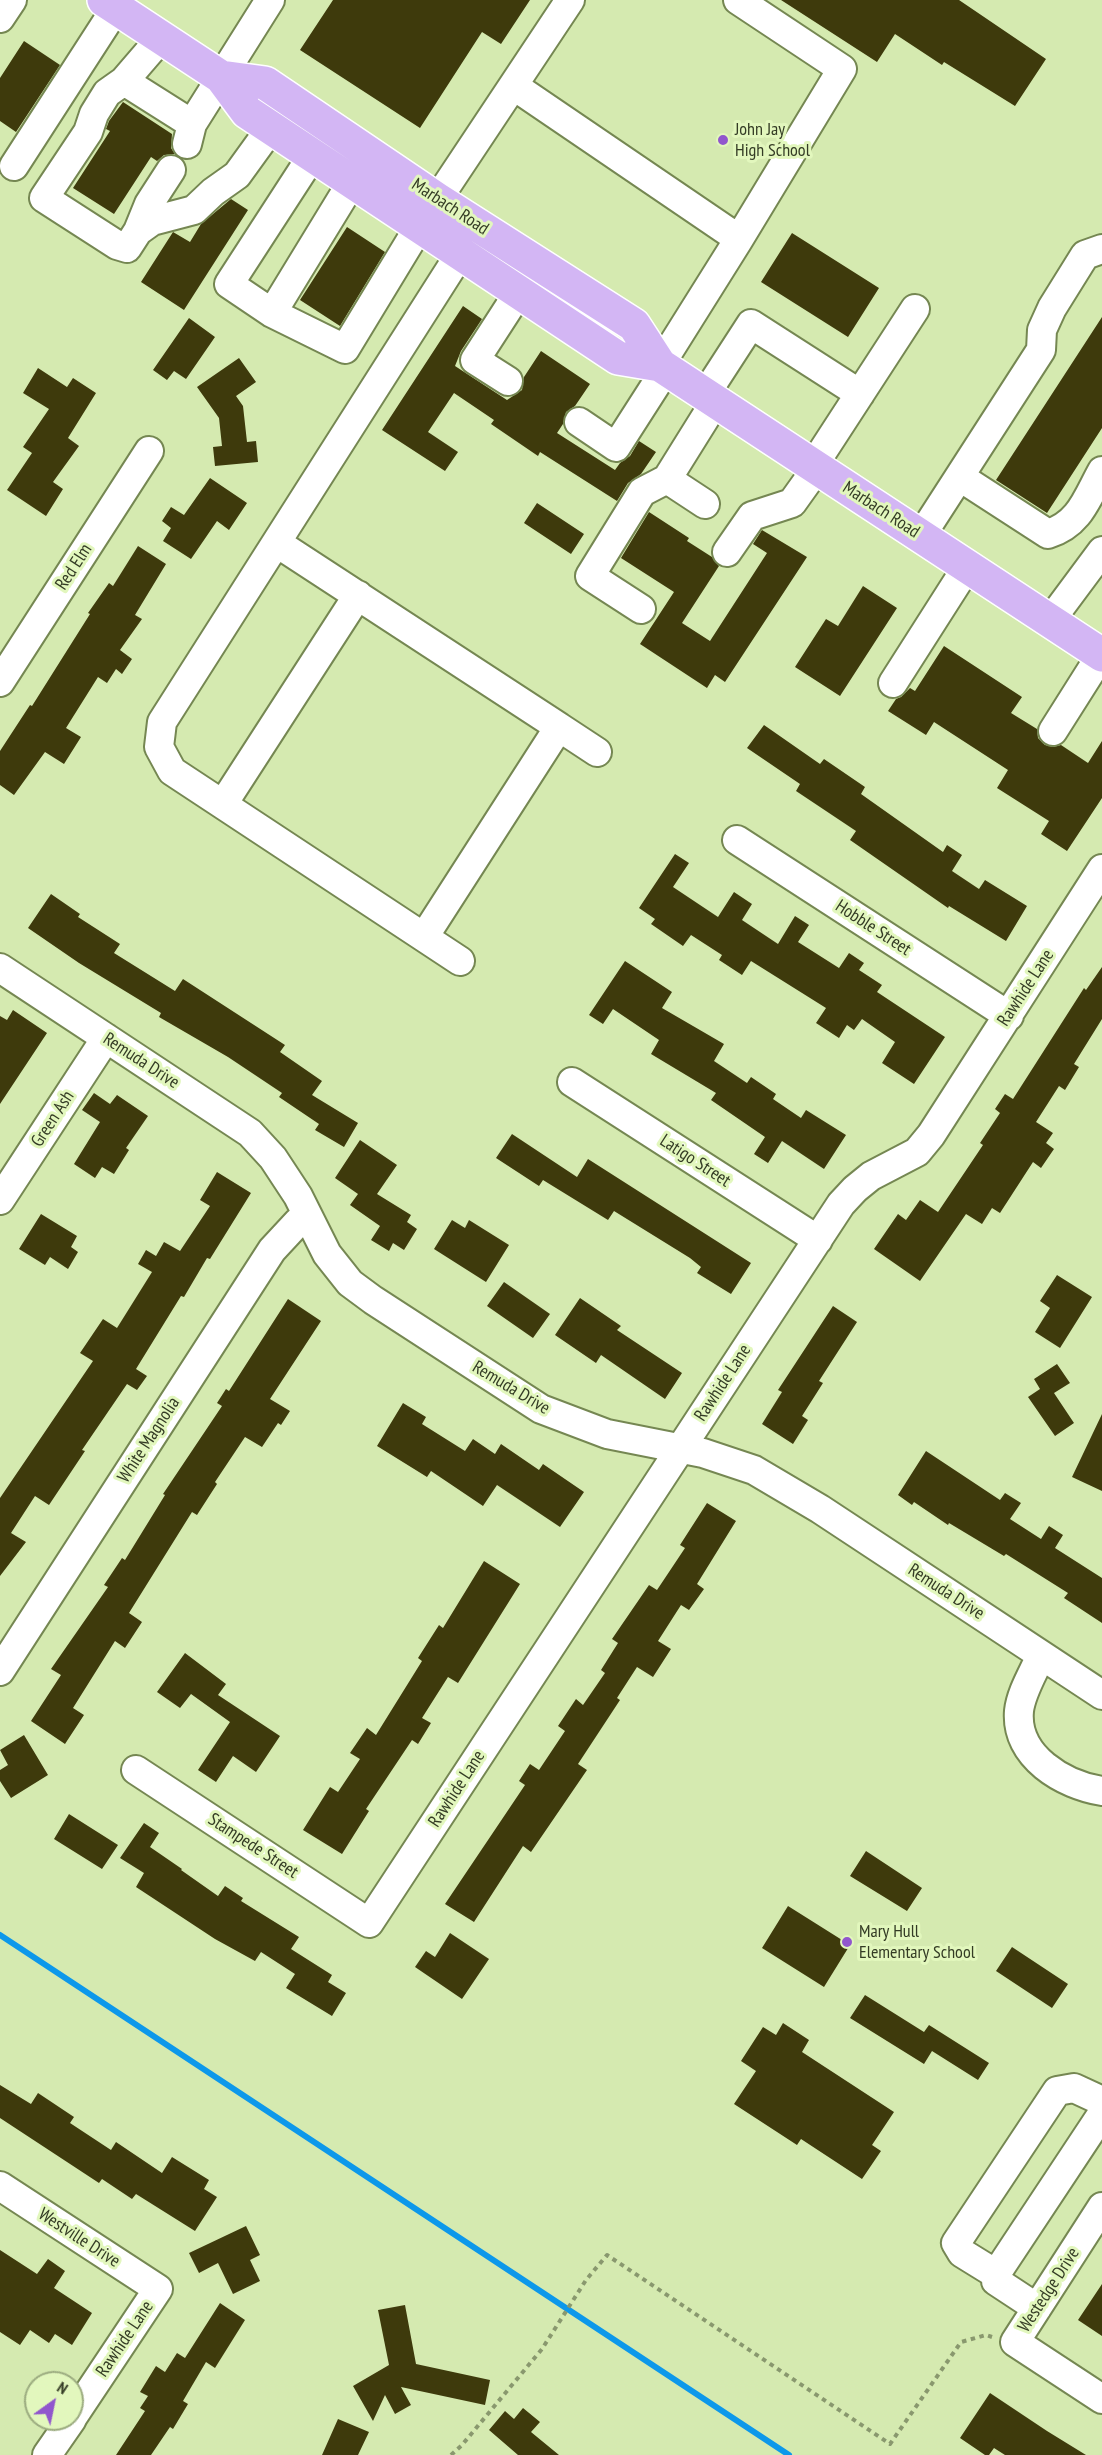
<!DOCTYPE html>
<html>
<head>
<meta charset="utf-8">
<style>
  body { margin:0 }
  #map { position:relative; width:1102px; height:2455px; overflow:hidden; background:#d5eab0; font-family:"PT Sans Narrow",sans-serif }
  canvas { display:block }
  .north { position:absolute; left:24px; top:2371px; width:60px; height:60px; box-sizing:border-box; background:#e2f7bd; border:2px solid #9cac80; border-radius:50%; rotate:33deg; font-size:16px; font-weight:700; line-height:24px; text-align:center; color:#343c25 }
  .north::after { content:''; display:block; margin:auto; width:21px; height:27px; background:#9156cd; clip-path:polygon(50% 0,100% 100%,50% 72%,0 100%) }
</style>
</head>
<body>
<div id="map">
<canvas width="1102" height="2455"></canvas>
<div class="north">N</div>
</div>
<script>
const context = document.querySelector('canvas').getContext('2d');
context.lineJoin = 'round';
function trace(path, color, width, dash) { context.strokeStyle = color; context.lineWidth = width; context.lineCap = dash ? 'butt' : 'round'; context.setLineDash(dash || []); context.stroke(path); }
function paint(path, color) { context.fillStyle = color; context.fill(path, 'evenodd'); }
function label(font, color, halo, rows, align = 'center') {
  context.font = font + ' "PT Sans Narrow",sans-serif'; context.lineWidth = 6; context.setLineDash([]); context.textBaseline = 'middle'; context.strokeStyle = halo; context.fillStyle = color; for (const [text, x, y, turn = 0] of rows) {
    context.save(); context.translate(x, y); context.rotate((+turn || 0) * Math.PI / 180); context.textAlign = isNaN(turn) ? turn : align; if (halo) context.strokeText(text, 0, 0); context.fillText(text, 0, 0); context.restore();
  }
}
trace(new Path2D(`
  M0,1935L789,2455`), '#0d98ea', 6);
paint(new Path2D(`
  M333,0H530L501,44L482,32L420,128L300,50Z
  M781,0H959L1046,59L1015,106L944,62L942,65L895,34L877,62Z
  M24,41L60,65L16,132L0,121V78Z
  M123,102L172,134L171,148L175,154L164,155L157,161L151,157L114,214L73,188L110,131L106,129L109,121Z
  M231,199L248,210L184,310L141,282L173,232L190,242L201,224Z
  M347,227L385,252L340,326L300,300Z
  M792,233L879,288L848,337L761,282Z
  M463,306L482,319L461,351L455,366L507,400L522,390L524,377L541,351L590,384L575,406L566,412L563,424L557,433L615,470L620,463L630,456L639,441L656,452L641,474L628,483L617,501L540,452L538,456L491,424L494,420L454,393L428,432L458,452L445,471L382,430Z
  M1102,317V428L1047,513L996,480Z
  M189,318L215,337L186,379L174,371L167,380L153,370Z
  M239,358L256,382L236,396L243,406L247,442L256,441L258,462L215,466L213,447L222,446L219,418L197,387Z
  M38,368L67,387L73,378L96,393L68,438L79,446L53,482L63,489L46,516L7,490L32,453L23,447L49,409L23,393Z
  M210,478L247,503L229,530L217,521L191,559L163,541L171,528L162,521L171,507L184,515Z
  M537,503L584,534L571,554L524,523Z
  M649,512L689,538L687,541L712,557L719,566L682,623L710,641L767,553L753,544L762,530L807,557L725,682L715,675L707,688L640,644L674,592L621,558Z
  M138,546L166,564L135,615L142,619L120,650L132,659L122,674L116,669L107,683L98,677L66,728L81,737L64,764L45,752L14,795L0,785V751L30,705L32,706L90,614L88,613L109,583L113,586Z
  M863,586L897,608L840,696L795,667L826,619L838,626Z
  M944,646L1022,697L1011,713L1037,729L1038,738L1045,745L1053,747L1061,745L1088,763L1102,741V798L1067,851L1041,834L1049,821L997,788L1008,770L934,722L926,735L888,711L896,699L901,697L910,688L915,691Z
  M764,725L820,764L824,759L865,787L861,794L943,852L947,845L962,855L952,871L979,889L985,880L1027,906L1006,941L949,906L948,908L850,840L856,831L796,791L800,784L747,748Z
  M675,854L689,863L673,887L718,917L734,892L752,904L742,920L778,944L795,916L809,925L798,942L839,968L849,953L864,963L859,970L882,985L877,992L945,1037L914,1084L882,1063L895,1042L862,1019L854,1030L847,1025L839,1038L816,1023L826,1008L751,961L742,975L719,960L722,955L691,935L683,946L651,924L655,919L639,908Z
  M51,894L80,914L78,917L120,944L114,953L175,991L183,979L285,1045L280,1052L322,1081L312,1095L358,1123L344,1147L315,1130L319,1124L279,1097L282,1093L228,1057L159,1017L161,1013L79,963L28,928Z
  M625,961L672,992L662,1008L724,1044L714,1061L747,1083L751,1077L776,1094L773,1099L801,1118L806,1110L846,1135L824,1169L782,1141L768,1163L754,1154L765,1137L711,1100L716,1093L651,1054L659,1040L613,1009L603,1024L589,1015Z
  M1102,967V1019L1074,1064L1079,1067L1065,1090L1059,1086L1036,1122L1053,1133L1046,1143L1054,1149L1041,1168L1033,1162L1000,1213L992,1208L982,1224L966,1214L920,1281L874,1249L898,1214L906,1220L920,1200L938,1212L983,1145L980,1143L1000,1113L995,1109L1005,1094L1013,1099L1084,988L1086,990Z
  M13,1010L47,1033L0,1104V1016L7,1020Z
  M94,1093L110,1104L117,1095L148,1116L126,1148L129,1150L114,1174L102,1167L95,1178L74,1164L100,1122L82,1110Z
  M512,1134L577,1177L588,1159L751,1263L731,1294L697,1273L701,1267L690,1258L614,1211L608,1220L543,1180L539,1186L496,1158Z
  M360,1140L397,1165L377,1194L411,1215L407,1222L417,1229L404,1250L393,1243L389,1251L371,1240L380,1226L350,1205L358,1194L335,1178Z
  M217,1172L251,1193L210,1259L207,1258L184,1297L181,1296L136,1369L147,1376L137,1390L127,1384L82,1450L85,1451L49,1505L35,1496L11,1533L26,1542L0,1576V1498L93,1361L80,1353L103,1319L117,1328L152,1272L138,1264L146,1250L156,1256L164,1242L180,1251L210,1206L200,1200Z
  M41,1214L77,1236L71,1247L78,1252L68,1269L50,1257L45,1265L19,1249Z
  M452,1220L465,1228L469,1220L509,1245L486,1282L434,1249Z
  M1057,1275L1092,1297L1060,1348L1035,1332L1050,1308L1040,1301Z
  M504,1282L550,1314L533,1338L487,1306Z
  M580,1298L621,1326L617,1330L682,1373L665,1399L601,1355L596,1363L555,1335Z
  M288,1299L321,1321L270,1399L290,1411L281,1425L278,1423L262,1447L245,1437L215,1482L217,1484L197,1515L192,1512L129,1613L142,1622L125,1648L115,1641L73,1708L84,1715L65,1744L31,1721L61,1675L51,1669L108,1587L104,1585L122,1558L125,1560L165,1495L163,1494L222,1406L217,1403L226,1389L229,1391Z
  M833,1306L857,1322L819,1381L823,1383L802,1416L808,1420L793,1444L762,1424L782,1392L778,1390Z
  M1057,1364L1070,1383L1054,1393L1074,1423L1055,1436L1028,1397L1040,1389L1034,1379Z
  M403,1403L426,1417L422,1424L465,1451L473,1439L495,1454L501,1444L539,1470L543,1464L584,1492L560,1527L497,1485L483,1506L431,1471L427,1477L377,1446Z
  M1102,1414V1491L1072,1477Z
  M926,1451L1000,1500L1005,1493L1021,1503L1010,1519L1041,1539L1049,1526L1063,1535L1055,1548L1102,1578V1623L1064,1598L1068,1593L1006,1554L1004,1556L949,1523L948,1525L914,1502L912,1505L898,1495Z
  M707,1503L736,1521L697,1584L704,1589L689,1610L681,1605L658,1641L671,1649L653,1677L637,1667L617,1698L620,1700L578,1764L587,1770L531,1852L523,1846L474,1922L445,1904L525,1785L519,1781L530,1764L539,1770L565,1731L558,1726L576,1699L583,1705L605,1673L601,1670L618,1643L612,1639L649,1585L657,1590L685,1548L680,1545Z
  M484,1561L520,1584L458,1683L448,1677L422,1718L431,1723L418,1744L412,1740L366,1809L369,1811L342,1854L303,1830L330,1787L338,1792L360,1759L350,1753L367,1728L376,1735L422,1661L418,1658L439,1625L443,1628Z
  M185,1653L226,1684L218,1695L280,1736L256,1772L233,1756L216,1782L198,1770L230,1722L191,1694L180,1708L157,1692Z
  M24,1735L48,1775L11,1798L0,1781V1770L8,1765L0,1750Z
  M69,1814L118,1845L102,1869L54,1839Z
  M144,1823L159,1833L150,1847L182,1869L181,1870L218,1896L225,1886L243,1898L241,1901L299,1937L291,1949L332,1975L328,1982L346,1993L332,2016L286,1988L295,1974L261,1952L255,1961L215,1939L136,1887L144,1873L120,1858Z
  M866,1851L922,1888L907,1911L850,1876Z
  M788,1906L850,1945L824,1987L762,1948Z
  M450,1933L489,1959L462,1999L415,1967L426,1951L435,1957Z
  M1012,1947L1068,1984L1052,2008L996,1971Z
  M865,1995L924,2032L929,2025L989,2063L978,2080L932,2051L924,2064L850,2018Z
  M783,2023L809,2040L802,2052L894,2112L872,2145L881,2151L862,2179L801,2139L797,2145L734,2104L756,2071L741,2061L763,2027L776,2035Z
  M0,2085L31,2104L38,2093L74,2117L70,2123L111,2150L116,2142L162,2173L172,2157L209,2180L204,2189L217,2197L195,2231L136,2194L132,2199L102,2179L99,2183L0,2118Z
  M246,2226L260,2255L250,2260L260,2281L233,2294L218,2263L199,2273L189,2253Z
  M0,2250L37,2274L48,2259L65,2271L54,2288L92,2313L72,2345L55,2334L49,2343L30,2330L20,2345L0,2332Z
  M1102,2284V2336L1078,2320Z
  M220,2303L245,2320L215,2368L206,2362L183,2401L188,2404L173,2429L170,2427L151,2455H116L145,2411L140,2408L148,2396L140,2392L156,2366L165,2372L177,2353L185,2358Z
  M405,2305L416,2364L490,2380L485,2405L401,2387L411,2405L395,2414L385,2395L373,2421L353,2386L389,2365L378,2310Z
  M990,2393L1047,2431L1086,2455H1005L994,2448L989,2455H985L960,2438Z
  M523,2408L540,2422L531,2432L559,2455H518L489,2430L505,2411L514,2419Z
  M338,2419L369,2432L358,2455H322Z`), '#3e3a0c');
const minor = new Path2D(`
  M0,18L12,0
  M161,38L124,81L107,93L94,114L88,132L44,198L117,245L127,248L138,231L152,221L194,210L213,192L237,175L271,128
  M124,81L192,124
  M514,86L739,239L842,69L738,0
  M187,144L192,124L270,0
  M312,156L229,284L272,313L345,349L419,227L570,0
  M14,166L116,8
  M138,231L149,204L171,170
  M272,313L352,182
  M660,365L739,239
  M508,381L475,360L519,292
  M705,395L751,324L860,394
  M579,422L616,447L666,369
  M813,466L915,309
  M960,477L1048,534C1080,524 1087,498 1102,471
  M667,479L705,504
  M921,536L1041,350L1042,330L1052,308L1085,255L1102,249
  M277,543L559,727
  M727,552L752,516L792,503L817,468
  M641,609L590,576L642,492L667,479L715,402
  M1050,621L1102,551
  M0,682L149,451
  M893,683L967,567
  M1053,731L1101,655
  M223,804L358,595
  M737,840L1009,1016
  M424,937L559,727L597,752
  M460,961L172,771L159,747L162,722L460,254
  M0,968L250,1133L273,1158L298,1196L327,1254L350,1283L373,1300L541,1409L607,1434L703,1453L754,1470L820,1509L1102,1695
  M572,1082L818,1240
  M0,1200L106,1038
  M1041,1655C1034,1672 1021,1692 1019,1711C1015,1757 1064,1785 1102,1791
  M0,1671L272,1250L298,1222L307,1217
  M136,1770L369,1923L841,1204L855,1189L871,1176L917,1152L931,1135L1102,869
  M0,2186L158,2289L72,2418
  M1102,2207L1015,2342L1102,2399
  M996,2274L962,2253L956,2243L1057,2091L1074,2088L1102,2101
  M1037,2308L996,2281V2274L1102,2114
  M47,2455L72,2419`);
const major = new Path2D(`
  M104,0L221,77L247,112L618,358L660,365L1102,655
  M221,77L265,83L438,200L634,325L660,365`);
trace(minor, '#758752', 32);
trace(major, '#fff', 36);
trace(new Path2D(`
  M451,2455L462,2445L542,2349L586,2280L607,2255L890,2444L961,2342L986,2335L992,2337`), '#89986e', 4, [4.5, 4.5]);
trace(minor, '#fff', 28);
trace(major, '#d3b6f4', 33);
for (const [x, y, r, color] of [
  [723,140,6,"#9156cd"],
  [847,1942,6,"#9156cd"]
]) { const dot = new Path2D(); dot.arc(x, y, r, 0, 2 * Math.PI); context.fillStyle = color; context.fill(dot); trace(dot, '#e2f7bd', 2); }
label('18px', '#343c25', '#e2f7bd', [
  ["John Jay",735,130],
  ["High School",735,151],
  ["Mary Hull",859,1932],
  ["Elementary School",859,1953]
], 'left');
label('18px', '#343c25', '#e2f7bd', [
  ["Marbach Road",450,207,33],
  ["Marbach Road",881,510,33],
  ["Red Elm",74,567,-57],
  ["Hobble Street",873,928,33],
  ["Rawhide Lane",1026,988,-57],
  ["Remuda Drive",141,1061,33],
  ["Green Ash",53,1119,-57],
  ["Latigo Street",695,1161,33],
  ["Rawhide Lane",723,1383,-57],
  ["Remuda Drive",511,1388,31],
  ["White Magnolia",149,1440,-57],
  ["Remuda Drive",946,1592,33],
  ["Rawhide Lane",457,1789,-57],
  ["Stampede Street",253,1846,33],
  ["Westville Drive",79,2238,33],
  ["Westedge Drive",1049,2290,-57],
  ["Rawhide Lane",125,2339,-56]
]);
</script>
</body>
</html>
